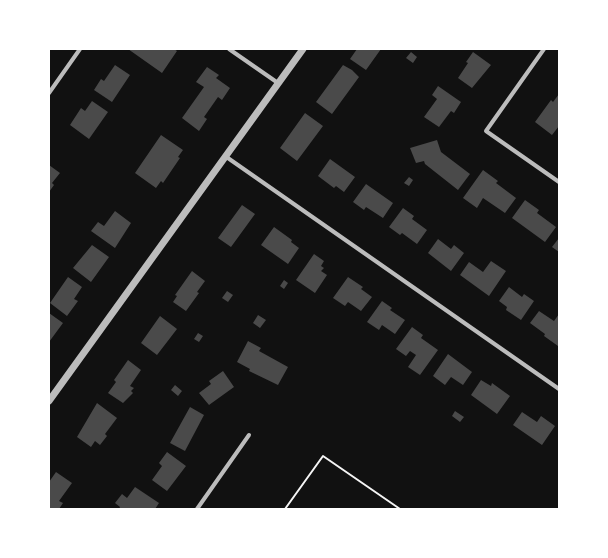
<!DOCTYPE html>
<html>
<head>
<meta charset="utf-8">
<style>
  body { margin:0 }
  #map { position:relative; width:608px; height:558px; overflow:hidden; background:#111; font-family:Merriweather,serif }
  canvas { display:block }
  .frame { position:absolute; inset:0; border:50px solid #fff; pointer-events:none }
</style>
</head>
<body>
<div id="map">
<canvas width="608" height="558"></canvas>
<div class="frame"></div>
</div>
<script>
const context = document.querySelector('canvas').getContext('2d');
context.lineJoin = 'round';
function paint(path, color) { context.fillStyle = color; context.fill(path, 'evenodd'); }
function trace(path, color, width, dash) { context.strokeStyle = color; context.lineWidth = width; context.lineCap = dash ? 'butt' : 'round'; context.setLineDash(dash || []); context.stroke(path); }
paint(new Path2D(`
  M128,49H174L177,51L162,73Z
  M357,49H381L366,70L350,59Z
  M411,52L417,57L413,63L406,58Z
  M473,52L491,65L472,88L458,78L468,63L466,62Z
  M115,65L130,75L112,102L94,90L101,79L104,81Z
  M343,65L352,70L359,77L332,114L316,102Z
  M207,67L219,75L216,78L230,88L222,100L218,97L204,117L207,119L199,131L182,118L204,87L196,82Z
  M438,86L461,102L454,113L451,111L439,127L424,117L437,99L432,95Z
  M559,94V126L552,135L535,122L551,100L553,102Z
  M92,101L108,112L89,139L70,125L81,108L85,111Z
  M305,113L323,126L297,161L280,148Z
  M161,135L183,150L178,157L180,158L163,183L161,181L156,188L135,173Z
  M437,140L441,152L470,174L458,190L425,164L424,161L416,163L410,148Z
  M330,159L355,177L344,192L336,186L334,188L318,176Z
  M49,165L60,173L52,183L54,185L49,192Z
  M483,170L498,181L496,183L516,198L505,213L483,198L477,208L463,198Z
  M409,177L413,180L409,186L404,183Z
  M366,184L393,203L383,218L366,207L364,210L353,202Z
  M525,200L539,210L537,213L556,227L545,242L512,218Z
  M242,205L255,214L231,247L218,238Z
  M403,208L414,216L412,219L427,230L417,244L402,233L400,235L389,227Z
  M115,211L131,223L115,248L91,231L98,222L104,226Z
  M274,227L292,240L291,242L299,248L288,264L261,245Z
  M559,238V252L552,247Z
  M438,239L451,249L454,245L464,253L451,271L428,253Z
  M92,245L109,257L91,282L73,268Z
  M314,254L324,261L321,266L324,268L321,271L327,275L315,293L296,280Z
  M491,261L506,271L489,296L460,275L469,262L483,272Z
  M192,271L205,281L197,292L199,293L186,311L173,302L177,296L175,295Z
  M68,277L82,287L74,299L78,301L67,316L50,303Z
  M348,277L363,287L361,289L372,297L361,311L348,302L345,306L333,298Z
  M284,280L288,283L284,289L280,286Z
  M509,287L522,297L524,294L534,301L521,320L506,310L507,307L499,301Z
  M227,291L233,295L228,302L222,298Z
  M382,301L392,308L390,310L405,320L395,334L382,325L379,330L367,322Z
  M539,311L554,321L559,314L558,346L544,336L545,334L530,323Z
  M49,313L63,323L49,342Z
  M258,315L266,320L260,328L253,323Z
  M160,316L177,329L157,355L141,343Z
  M412,327L423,335L421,338L438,350L420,375L408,367L416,355L410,351L406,356L396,349Z
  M198,333L203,336L199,342L194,339Z
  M248,341L261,348L259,351L288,367L278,385L249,371L250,369L237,362Z
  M448,354L472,372L463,385L451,377L445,385L433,376Z
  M128,360L141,370L130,386L134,388L131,391L133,393L123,403L108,393L116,382L114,380Z
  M223,371L234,387L209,405L199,393L211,384L209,381Z
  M481,380L491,386L492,383L510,396L497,414L471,395Z
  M175,385L182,391L178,396L171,390Z
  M97,403L117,418L105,434L107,436L100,445L95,441L91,447L77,437Z
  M190,407L204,415L185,451L170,443Z
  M455,411L464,417L460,422L452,416Z
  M522,412L537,422L541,416L555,426L542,445L513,425Z
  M167,452L186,466L167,491L152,480L162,466L159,463Z
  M56,472L72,483L59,501L63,503L59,509H49V482Z
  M135,487L159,503L155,509H119L120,507L115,503L122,494L127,498Z`), '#4a4a4a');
trace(new Path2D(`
  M285,509L323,456L400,509`), '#f5f5f5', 2);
trace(new Path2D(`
  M229,49L278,83
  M544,49L486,131L559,182
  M49,93L80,49
  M225,156L559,389
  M197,509L249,435`), '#bcbcbc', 4);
trace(new Path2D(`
  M49,401L303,49`), '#bcbcbc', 7);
</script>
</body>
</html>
